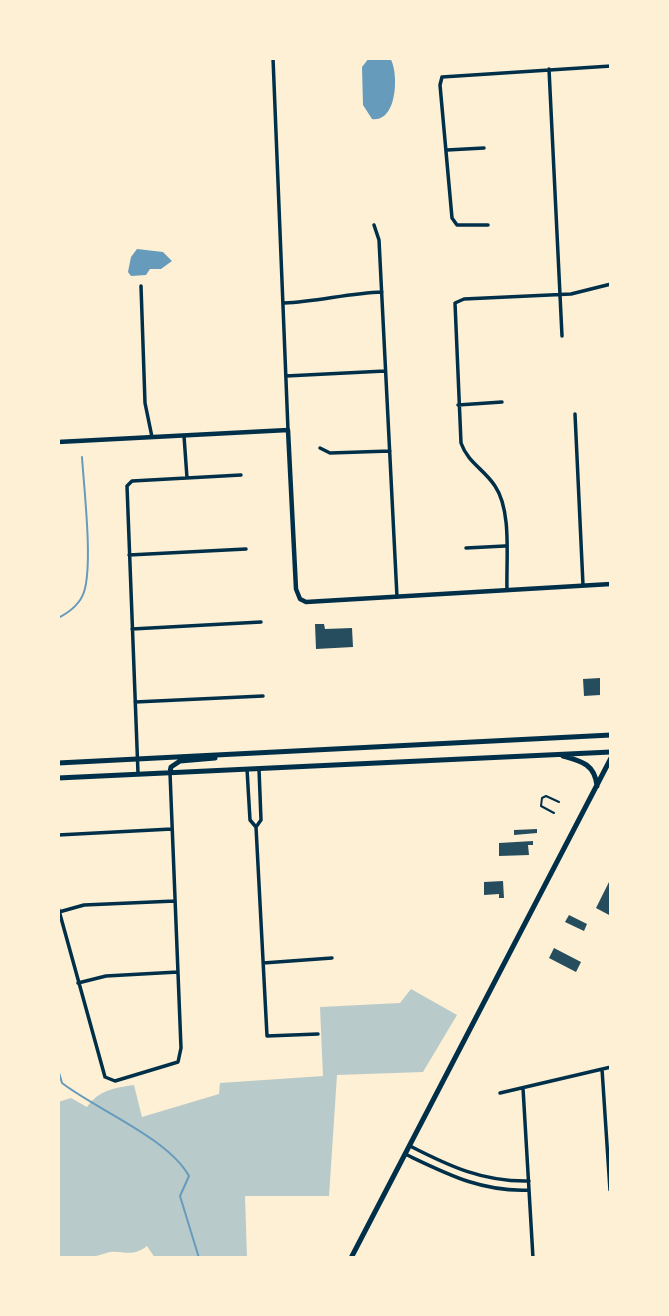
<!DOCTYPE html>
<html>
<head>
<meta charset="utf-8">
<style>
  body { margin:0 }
  #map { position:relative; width:669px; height:1316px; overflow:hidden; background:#fdf0d5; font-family:"Open Sans",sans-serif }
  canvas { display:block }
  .frame { position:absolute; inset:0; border:60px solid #fdf0d5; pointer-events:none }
</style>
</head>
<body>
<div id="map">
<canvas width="669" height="1316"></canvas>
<div class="frame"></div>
</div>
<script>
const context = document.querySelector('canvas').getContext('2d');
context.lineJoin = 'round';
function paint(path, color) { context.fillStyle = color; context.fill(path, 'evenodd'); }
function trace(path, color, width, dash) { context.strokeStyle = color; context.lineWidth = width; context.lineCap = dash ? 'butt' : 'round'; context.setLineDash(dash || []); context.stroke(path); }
paint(new Path2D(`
  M411,989L457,1015L423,1072L337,1075L329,1196H245L247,1258H155L147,1246C129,1260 120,1247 103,1254C88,1259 74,1258 58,1258V1102L71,1098L87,1107C99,1090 114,1088 134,1085L142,1117L219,1094L220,1083L323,1076L320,1007L400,1003Z`), '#b9caca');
paint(new Path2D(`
  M369,58H390C399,71 398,123 372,119L363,105L362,67Z
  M137,249L163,252L172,261L161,269H150L146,275L131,276L128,272L131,257Z`), '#669bbc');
trace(new Path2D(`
  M58,618C68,613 80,604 84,592C93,564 84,489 82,457
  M58,1069L62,1083C97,1110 168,1138 189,1176L180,1196L199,1258`), '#669bbc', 2);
paint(new Path2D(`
  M315,624H324L325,629L352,628L353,647L316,649Z
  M600,678V695L584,696L583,679Z
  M537,829V833L514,835V830Z
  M533,841V845H528L529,855L499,856V843Z
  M611,878V916L596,908Z
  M503,881L504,898H499V894L484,895V882Z
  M569,915L587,924L584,931L565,922Z
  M554,948L581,962L576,972L549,958Z`), '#264d5e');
trace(new Path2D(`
  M554,813L541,806L542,798L546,796L559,802`), '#003049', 2);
trace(new Path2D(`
  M273,58L288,430
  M549,69L562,336
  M447,150L484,148
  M374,225L379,240L397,597
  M488,225H457L452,218L440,85L442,77L611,66
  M141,286L145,403L152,437
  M284,303C317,302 348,293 382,292
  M286,376L385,371
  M458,405L502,402
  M575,414L583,585
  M184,436L187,478
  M320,448L330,453L390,451
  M466,548L505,546
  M129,555L246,549
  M507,590C506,559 512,511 495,486C484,469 468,463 461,443L455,303L464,299L571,294L611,284
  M132,629L261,622
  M135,702L263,696
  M247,769L250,820L256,827
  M259,769L261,820L256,827L267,1036L318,1034
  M138,773L127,486L132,481L241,475
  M58,835L172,829
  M58,907L105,1077L115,1081L178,1062L181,1048L170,773
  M59,912L84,905L175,901
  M263,963L332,958
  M78,983L106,976L178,972
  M602,1069L610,1190
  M523,1088L533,1258
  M500,1093L611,1067
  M410,1146C449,1166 483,1182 529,1181
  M405,1154C447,1174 481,1192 529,1190`), '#003049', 3.5);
trace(new Path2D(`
  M58,442L288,430L296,589L300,599L306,602L611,584`), '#003049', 4.5);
trace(new Path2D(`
  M563,756C581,761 595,764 597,786
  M58,763L611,735
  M170,772L171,767L180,761L215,758
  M58,778L611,752
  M351,1258L611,758`), '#003049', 5);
</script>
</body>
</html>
